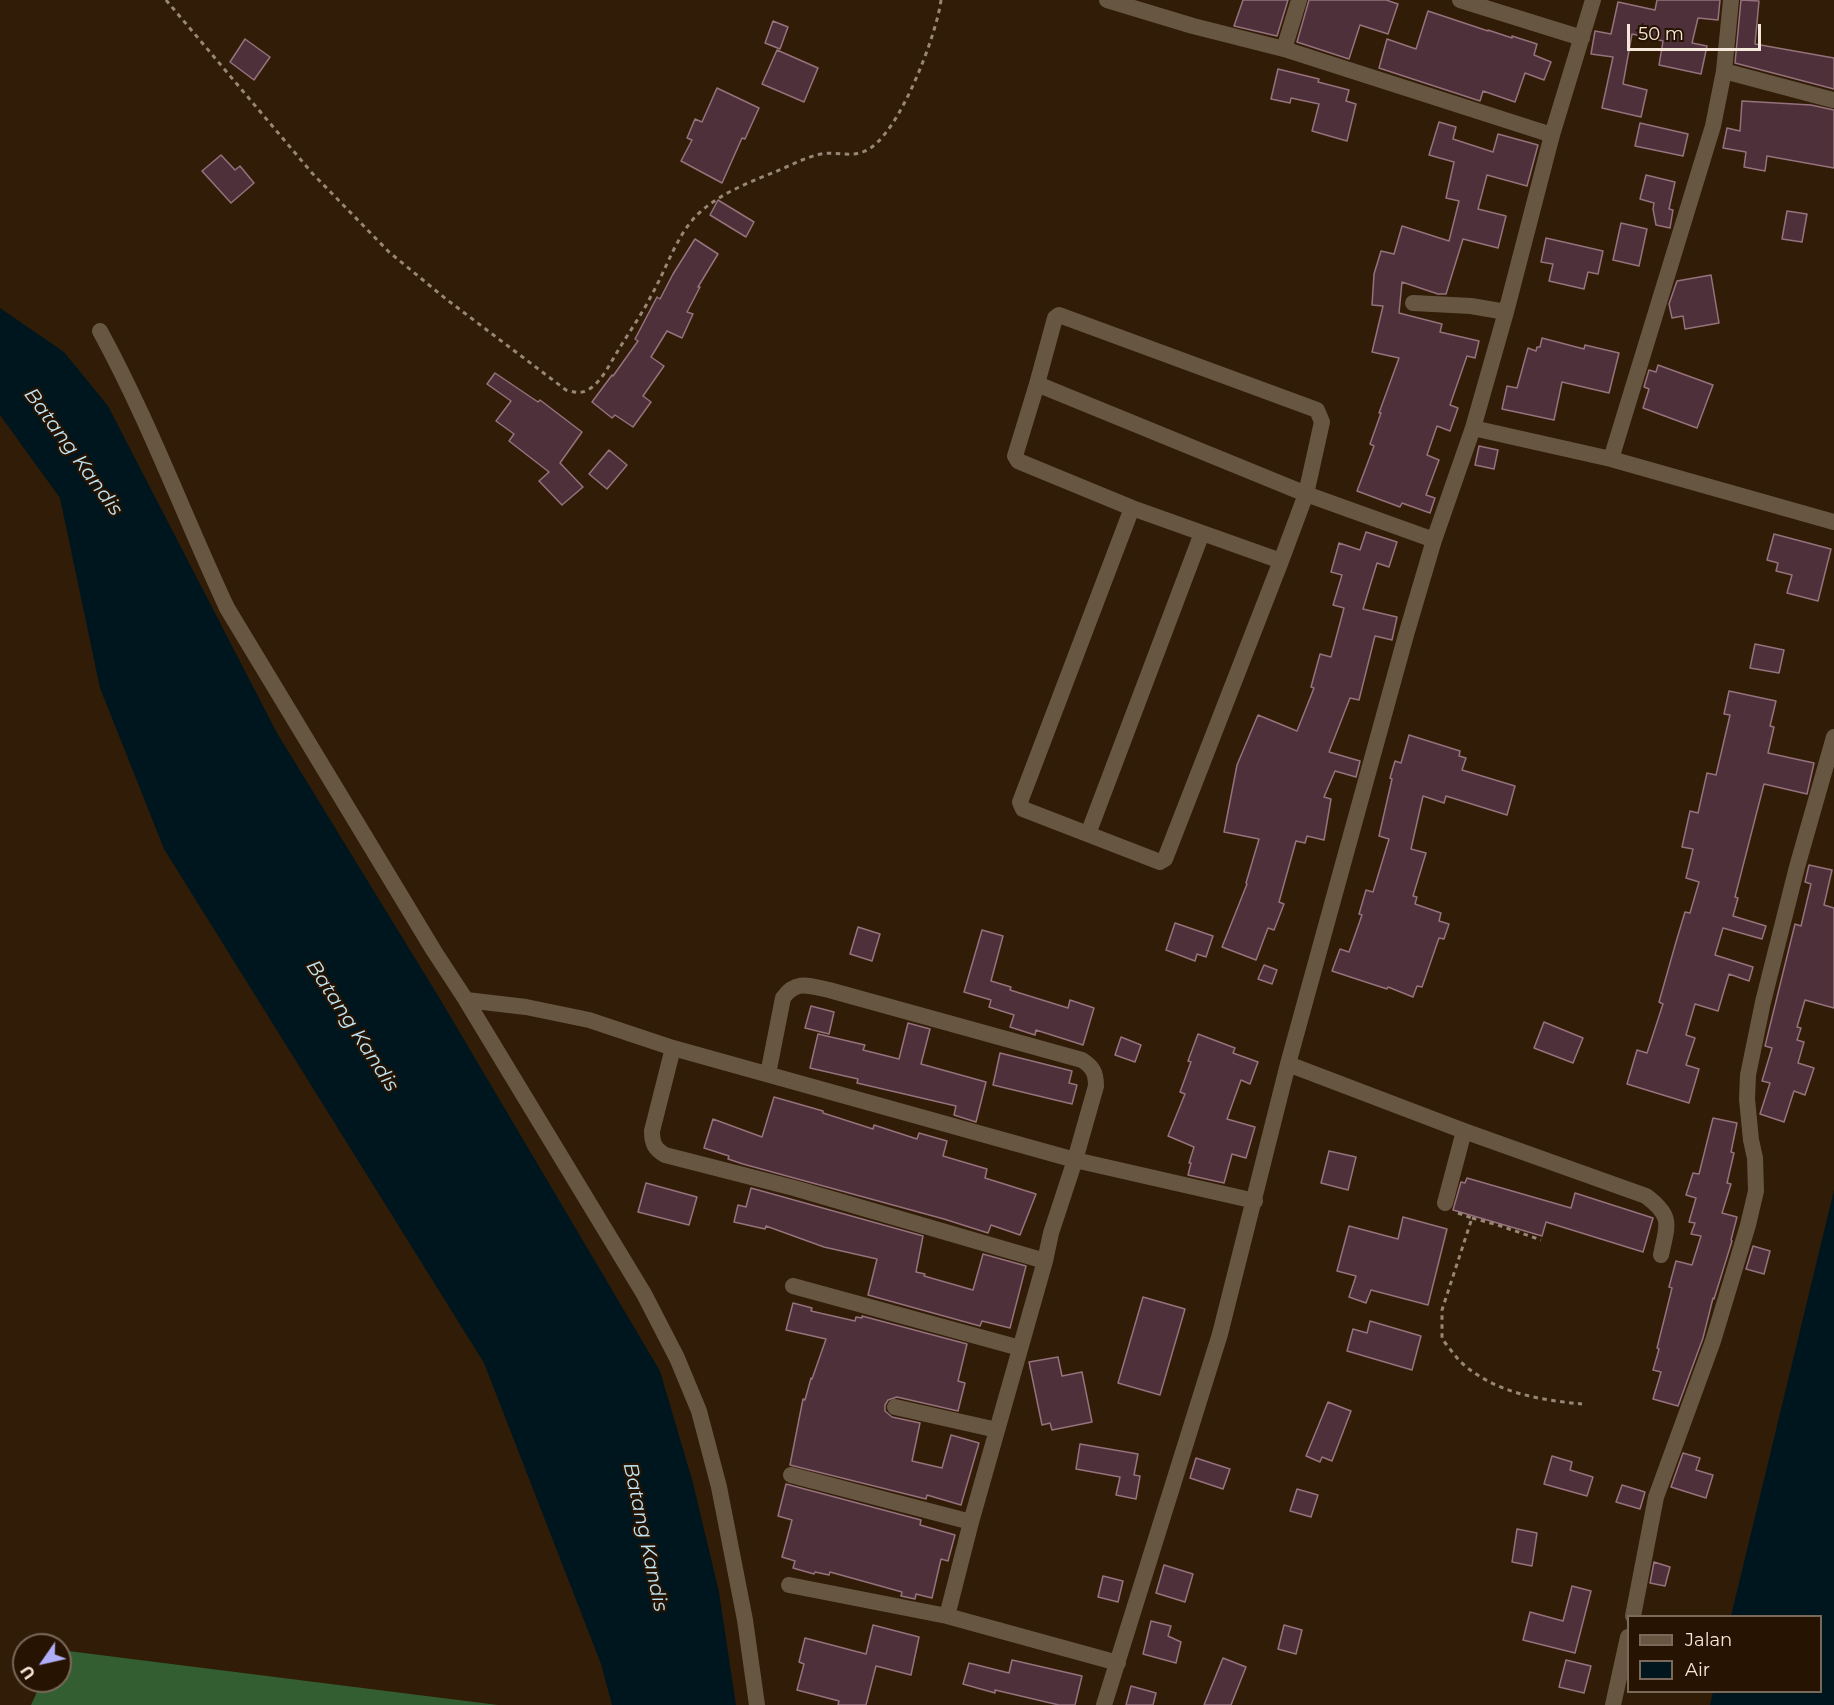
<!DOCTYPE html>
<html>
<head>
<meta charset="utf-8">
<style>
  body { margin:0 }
  #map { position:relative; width:1834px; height:1705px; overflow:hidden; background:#311c07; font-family:Montserrat,sans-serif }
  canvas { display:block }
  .legend { position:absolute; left:1627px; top:1615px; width:195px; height:78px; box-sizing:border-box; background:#261301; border:2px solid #7a6859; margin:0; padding:8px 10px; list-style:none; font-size:18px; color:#f7e8dc }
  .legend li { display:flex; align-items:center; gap:12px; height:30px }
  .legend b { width:30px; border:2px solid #7a6859 }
  .north { position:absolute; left:12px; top:1633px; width:60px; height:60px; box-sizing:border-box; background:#261301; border:2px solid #7a6859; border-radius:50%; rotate:236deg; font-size:16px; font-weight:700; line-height:24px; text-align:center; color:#f7e8dc }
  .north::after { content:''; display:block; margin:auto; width:21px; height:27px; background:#b0adfa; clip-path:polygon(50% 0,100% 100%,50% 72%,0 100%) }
  .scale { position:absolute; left:1627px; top:24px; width:134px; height:27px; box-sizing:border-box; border:3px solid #f7e8dc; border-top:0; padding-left:8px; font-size:18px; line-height:21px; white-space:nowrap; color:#f7e8dc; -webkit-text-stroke:4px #261301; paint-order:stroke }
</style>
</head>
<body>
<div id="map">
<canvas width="1834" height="1705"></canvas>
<ul class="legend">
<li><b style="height:8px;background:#675742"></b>Jalan</li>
<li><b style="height:16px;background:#00161e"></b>Air</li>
</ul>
<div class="north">U</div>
<div class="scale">50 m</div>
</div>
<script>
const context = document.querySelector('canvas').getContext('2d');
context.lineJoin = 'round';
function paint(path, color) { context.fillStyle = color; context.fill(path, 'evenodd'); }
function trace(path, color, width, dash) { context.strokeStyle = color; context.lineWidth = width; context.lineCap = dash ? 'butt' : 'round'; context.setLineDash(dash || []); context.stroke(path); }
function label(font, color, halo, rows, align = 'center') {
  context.font = font + ' Montserrat,sans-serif'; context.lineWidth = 4.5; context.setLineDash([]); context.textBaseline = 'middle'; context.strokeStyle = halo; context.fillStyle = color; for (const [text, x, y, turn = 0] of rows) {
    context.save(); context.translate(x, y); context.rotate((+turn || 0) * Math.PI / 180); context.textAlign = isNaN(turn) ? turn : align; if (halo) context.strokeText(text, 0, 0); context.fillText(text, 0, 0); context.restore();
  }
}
paint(new Path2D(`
  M60,1650L498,1705H31L42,1681H60Z`), '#335e31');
paint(new Path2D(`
  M0,308L64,352L108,406L277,733L440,999L660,1371L693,1483L719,1592L736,1705H612L601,1664L484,1363L164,849L100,688L60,498L0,415Z
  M1834,1190V1705H1710L1713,1692H1820V1616H1731Z`), '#00161e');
const building = new Path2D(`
  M1243,0H1288L1277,36L1234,26Z
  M1309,0H1386L1398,4L1388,34L1360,25L1349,59L1297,42Z
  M1657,0H1720L1718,20L1698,18L1692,43L1707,46L1701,74L1659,65L1663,41L1632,34L1623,84L1647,90L1641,117L1602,108L1613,57L1591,54L1595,31L1611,34L1618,2L1655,10Z
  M1741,0L1759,1L1755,44L1834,58V89L1735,63Z
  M1428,11L1488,31V30L1512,38V36L1537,44L1534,55L1551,62L1544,80L1525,73L1515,102L1483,91L1480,101L1379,68L1387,39L1416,49Z
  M773,21L788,27L780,49L765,43Z
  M245,39L270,57L254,80L230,62Z
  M777,50L818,68L804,102L762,84Z
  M1278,69L1319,79L1318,82L1349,90L1346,101L1356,104L1347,141L1312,131L1319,104L1291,98L1290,103L1271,99Z
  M717,88L759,108L745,139L742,138L722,183L681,161L692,140L687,138L695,119L702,122Z
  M1742,101L1811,105L1834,110V168L1767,156L1765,171L1744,167L1746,152L1723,148L1727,128L1740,131Z
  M1439,122L1456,127L1453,139L1493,152L1498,134L1538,145L1527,186L1487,175L1478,209L1506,216L1498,248L1463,239L1446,294H1438L1402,282L1399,313L1442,324L1440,332L1479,341L1475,358L1467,356L1450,405L1458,408L1450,431L1437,426L1427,455L1439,460L1426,495L1435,498L1430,513L1402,503L1400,507L1357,491L1374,446L1370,444L1381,413H1379L1399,358L1372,352L1383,306L1372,305L1374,274L1381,251L1394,254L1402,226L1449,241L1459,201L1446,198L1454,162L1429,155Z
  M1640,123L1688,134L1683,156L1635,146Z
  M221,155L235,170L240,166L254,183L231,203L202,171Z
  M1646,175L1675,182L1669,209L1673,210L1670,228L1656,225L1653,209L1654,203L1640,199Z
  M718,200L754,222L746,237L710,215Z
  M1787,211L1807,214L1802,242L1782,239Z
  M1621,223L1647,229L1639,266L1613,260Z
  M1546,238L1603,251L1598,274L1588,272L1584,289L1549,281L1553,264L1541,262Z
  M695,239L718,254L698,287H700L687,312L693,314L682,338L667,331L651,357L664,366L643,396L651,402L633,427L615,415L612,418L592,402L612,375L613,376L638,341L635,339L657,297L660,299L673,274Z
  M1711,275L1719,323L1685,329L1683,316L1672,318L1669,304L1677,281Z
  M1542,338L1584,349L1585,345L1619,353L1609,393L1562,382L1554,420L1502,409L1507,386L1517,388L1528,348L1536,351L1537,347H1540Z
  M1658,365L1713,385L1697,428L1643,408L1649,389L1644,387L1649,370L1656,372Z
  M495,373L538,402L540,400L582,432L560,463L583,487L562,505L539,481L549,472L509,441L514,434L496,421L511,401L487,384Z
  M1479,446L1498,450L1494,469L1475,465Z
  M609,450L627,465L607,489L589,474Z
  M1366,532L1397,542L1389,567L1377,563L1363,609L1397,617L1392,640L1375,636L1359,700L1350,698L1329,752L1360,761L1356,777L1335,771L1324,797L1331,799L1324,840L1307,836L1305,843L1296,841L1279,902L1284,904L1274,930L1268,928L1256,960L1222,947L1247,884L1246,883L1259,839L1224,832L1237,765L1258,715L1297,731L1314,688L1311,687L1320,654L1331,657L1344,608L1333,605L1342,575L1331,572L1339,543L1360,550Z
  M1774,534L1831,549L1818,601L1787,593L1792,575L1776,571L1778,563L1767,560Z
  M1755,644L1784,650L1779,673L1750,668Z
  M1729,691L1776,701L1770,726L1774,727L1768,753L1814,763L1807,794L1764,784L1735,897L1738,898L1733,916L1766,926L1762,939L1723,928L1715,955L1753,967L1749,981L1729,974L1718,1011L1695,1004L1686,1035L1695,1038L1686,1065L1699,1069L1689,1103L1627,1084L1637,1050L1647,1053L1663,1004L1659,1002L1676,942L1685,912L1690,913L1699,882L1686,878L1693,849L1682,847L1690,811L1698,813L1707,773L1716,775L1730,715L1724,714Z
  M1409,735L1460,751L1459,756L1466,758L1462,770L1515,786L1507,815L1446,796L1444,803L1423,796L1411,849L1426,853L1413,896L1417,897L1415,904L1441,913L1439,921L1449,924L1444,939L1439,938L1422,987L1417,986L1413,997L1388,987L1387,989L1332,971L1340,949L1349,952L1362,915L1359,914L1366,890L1373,892L1389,839L1379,836L1392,779L1390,778L1395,761L1401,763Z
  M1809,865L1832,870L1824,905L1834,908V1008L1805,1000L1797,1027L1801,1028L1797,1040L1804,1042L1798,1063L1814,1068L1805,1095L1794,1091L1784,1122L1760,1114L1770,1083L1762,1081L1772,1048L1765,1046L1795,924L1801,926L1811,884L1805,882Z
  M1175,923L1213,936L1206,957L1197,954L1195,961L1166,950Z
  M858,927L880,934L872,961L850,954Z
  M982,930L1003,936L991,981L1011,987L1010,990L1068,1008L1070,1000L1094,1008L1083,1045L1036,1030L1035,1035L1010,1027L1014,1015L989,1007L991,1000L964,992Z
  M1264,965L1277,970L1272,984L1258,979Z
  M811,1006L834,1012L829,1034L805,1028Z
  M1544,1022L1583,1038L1573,1063L1534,1048Z
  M908,1023L930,1029L921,1064L986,1082L976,1122L954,1115L956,1106L857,1083L858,1079L810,1068L818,1034L865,1045L863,1050L899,1059Z
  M1198,1034L1235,1048L1233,1053L1258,1062L1250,1084L1241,1080L1227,1119L1255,1127L1246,1158L1232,1154L1224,1183L1188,1175L1191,1163H1189L1194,1147L1168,1136L1185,1094L1180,1092L1191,1062L1188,1061Z
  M1121,1037L1141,1045L1135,1062L1115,1055Z
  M1000,1053L1072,1071L1069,1083L1077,1085L1072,1104L993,1085Z
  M774,1097L823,1111V1113L873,1129L874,1125L917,1139L919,1133L947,1141L943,1156L987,1169L985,1178L1036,1194L1020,1235L991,1225L988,1233L944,1219L743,1164L728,1159L729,1156L704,1148L713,1119L762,1137Z
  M1713,1118L1737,1123L1731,1152L1734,1153L1727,1183L1731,1184L1722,1213L1737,1217L1731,1240L1732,1241L1714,1299L1713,1298L1703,1338L1678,1406L1653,1399L1661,1372L1653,1370L1659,1349L1657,1348L1672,1288L1669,1287L1676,1261L1692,1265L1701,1236L1691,1234L1695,1223L1689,1222L1696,1198L1686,1195L1693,1173L1699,1174Z
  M1329,1151L1356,1157L1348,1190L1321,1183Z
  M1467,1178L1571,1208L1575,1193L1653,1218L1643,1252L1546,1222L1542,1236L1453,1210L1461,1182L1465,1183Z
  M646,1183L697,1197L689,1225L638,1212Z
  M751,1188L923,1236L916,1272L925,1274L924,1276L973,1290L983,1254L1026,1266L1010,1328L982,1321L980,1326L868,1295L877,1259L824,1247L766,1226L765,1229L734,1222L738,1205L746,1207Z
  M1403,1217L1447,1229L1428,1305L1371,1290L1366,1303L1349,1297L1356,1276L1337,1271L1349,1226L1398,1239Z
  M1753,1246L1770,1251L1764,1274L1746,1269Z
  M1143,1297L1185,1309L1160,1395L1118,1383Z
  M793,1303L812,1308L811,1311L855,1321L856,1317L862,1318V1316L967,1344L958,1381L965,1383L958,1411L897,1397L888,1400L885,1405V1411L892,1417L920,1423L912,1461L942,1468L951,1435L979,1443L961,1505L927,1495L926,1499L790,1465L803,1399L805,1400L811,1378L812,1379L826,1339L786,1330Z
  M1370,1321L1421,1336L1412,1370L1347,1351L1353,1329L1367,1333Z
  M1058,1357L1062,1376L1082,1372L1092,1422L1052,1430L1050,1423L1042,1425L1029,1362Z
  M1328,1402L1351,1411L1332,1461L1322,1457L1320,1462L1306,1456Z
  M1080,1444L1138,1454L1134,1475L1140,1476L1136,1499L1116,1495L1120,1477L1076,1469Z
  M1683,1453L1700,1458L1696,1470L1713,1475L1706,1498L1671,1487Z
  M1552,1456L1572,1462L1570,1470L1593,1477L1587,1496L1544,1484Z
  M1196,1458L1230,1469L1223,1489L1190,1478Z
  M786,1484L921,1520L920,1525L955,1535L948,1561L941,1559L932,1598L916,1594L915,1599L901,1596L902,1592L830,1572L829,1575L815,1572L814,1574L793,1568L795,1561L782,1557L792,1520L778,1516Z
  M1622,1485L1645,1492L1640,1509L1616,1502Z
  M1297,1489L1318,1495L1311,1517L1290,1511Z
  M1517,1529L1537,1533L1532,1566L1512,1562Z
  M1654,1562L1670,1567L1665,1586L1650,1583Z
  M1164,1565L1193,1574L1185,1602L1156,1593Z
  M1103,1576L1123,1581L1118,1602L1098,1597Z
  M1572,1586L1591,1591L1575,1653L1523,1640L1530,1612L1563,1621Z
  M1151,1621L1171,1626L1168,1636L1181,1642L1176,1663L1143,1654Z
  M873,1625L919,1637L911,1675L876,1666L866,1705H838L839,1701L797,1690L804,1664L799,1662L805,1638L866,1654Z
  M1284,1625L1302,1630L1296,1654L1278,1649Z
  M1223,1658L1246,1667L1231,1705H1204Z
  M1012,1660L1082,1676L1075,1705H1059L995,1690V1693L963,1684L969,1663L1009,1673Z
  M1566,1660L1591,1666L1584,1693L1559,1687Z
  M1131,1686L1156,1693L1153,1705H1126Z`);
paint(building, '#4e303a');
trace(building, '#95727c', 1.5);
trace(new Path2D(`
  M166,0L312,173L389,252L446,299L566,390C574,392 581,394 588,390C601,382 608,367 616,354C627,335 641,316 651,296C666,270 675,239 695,217C718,193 753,181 782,169C795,163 807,157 821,154C836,151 850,158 865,151C898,138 937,34 941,0
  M1458,1213L1472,1218L1442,1310V1339C1449,1347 1455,1357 1463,1364C1496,1393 1540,1400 1582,1404
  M1472,1218L1498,1225L1541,1240`), '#988676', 3, [4.5, 4.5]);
trace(new Path2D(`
  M1107,0L1193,26L1284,49L1552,135
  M1460,0L1582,38
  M1593,0L1552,135L1506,312L1473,428L1611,459L1834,522
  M1284,49L1299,0
  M1724,71L1833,100
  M1413,303L1471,306L1506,312
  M100,331C149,421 184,516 227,608L434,951L466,1000L644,1294L677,1358L699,1411L719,1487L745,1620L757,1705
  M1037,384L1306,494L1322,422L1317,410L1059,315L1055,318L1037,384L1015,456L1018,461L1132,508
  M1611,459L1713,126L1724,71L1731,0
  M1281,561L1165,859L1160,862L1023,809L1020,802L1132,508L1281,561L1306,494L1434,540
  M1088,834L1202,533
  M466,1000L526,1007L589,1020L673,1048L1075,1160L1255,1201
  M673,1048L652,1131C652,1144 655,1149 665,1155L794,1188L1045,1261
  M1288,1064L1464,1131L1646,1196C1674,1217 1667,1225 1661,1255
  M768,1074L783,998C796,979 810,986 829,990L1082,1060C1093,1067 1096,1073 1096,1086L1075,1160L1051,1233L1045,1261L971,1522L947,1616
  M1445,1203L1464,1131
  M793,1286L1020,1348
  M895,1407L997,1430
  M791,1475L971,1522
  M789,1585L947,1616L1118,1663
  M1633,1616L1656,1497L1713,1341L1748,1225L1756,1191L1755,1158L1751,1140L1747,1099L1748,1075L1763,1002L1797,867L1834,737
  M1104,1705L1220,1334L1288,1064L1406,635L1434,540L1473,428
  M1613,1705L1628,1637`), '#675742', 16);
label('italic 20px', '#bee5f5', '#261301', [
  ["Batang Kandis",73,452,54],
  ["Batang Kandis",352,1026,57],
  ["Batang Kandis",645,1537,78]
]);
</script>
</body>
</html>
